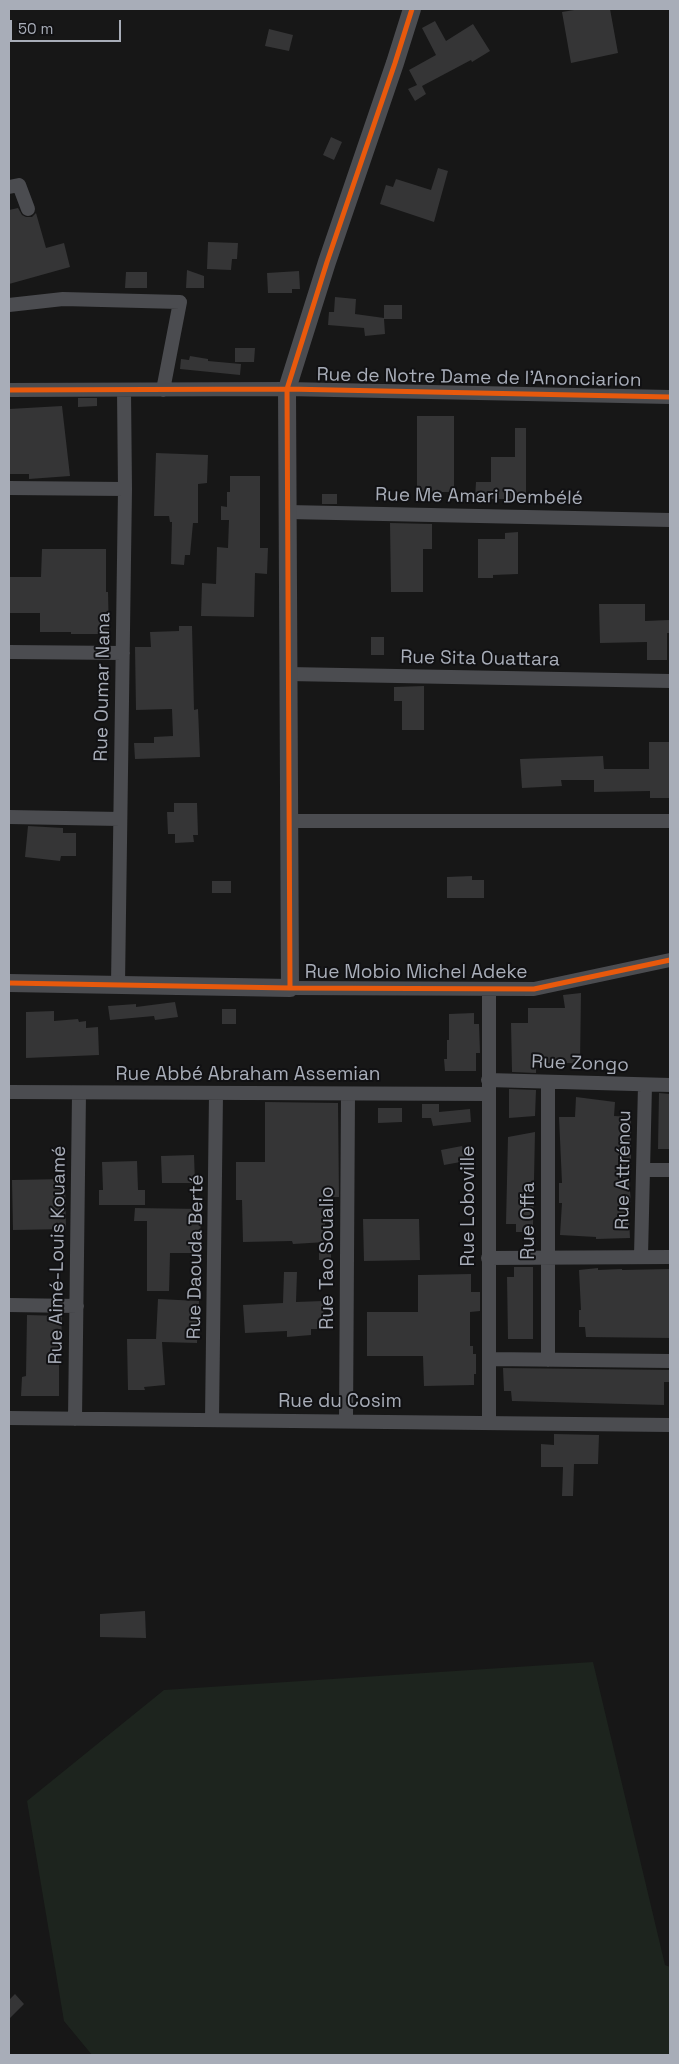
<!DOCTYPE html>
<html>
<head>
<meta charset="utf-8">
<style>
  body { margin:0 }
  #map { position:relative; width:679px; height:2064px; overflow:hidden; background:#171717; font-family:"Space Grotesk",sans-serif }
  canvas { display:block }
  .frame { position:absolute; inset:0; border:10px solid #a8adb8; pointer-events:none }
  .scale { position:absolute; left:10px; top:20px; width:111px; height:22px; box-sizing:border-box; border:2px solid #a8adb8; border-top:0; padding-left:6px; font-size:15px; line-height:18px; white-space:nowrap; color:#a8adb8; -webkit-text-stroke:4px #111113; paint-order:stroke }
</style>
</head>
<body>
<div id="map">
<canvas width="679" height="2064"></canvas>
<div class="frame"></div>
<div class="scale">50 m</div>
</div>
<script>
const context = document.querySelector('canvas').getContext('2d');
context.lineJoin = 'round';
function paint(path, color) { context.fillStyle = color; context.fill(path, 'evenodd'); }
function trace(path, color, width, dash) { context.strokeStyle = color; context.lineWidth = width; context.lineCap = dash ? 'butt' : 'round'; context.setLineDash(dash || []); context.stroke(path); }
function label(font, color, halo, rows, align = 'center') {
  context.font = font + ' "Space Grotesk",sans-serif'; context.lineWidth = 4; context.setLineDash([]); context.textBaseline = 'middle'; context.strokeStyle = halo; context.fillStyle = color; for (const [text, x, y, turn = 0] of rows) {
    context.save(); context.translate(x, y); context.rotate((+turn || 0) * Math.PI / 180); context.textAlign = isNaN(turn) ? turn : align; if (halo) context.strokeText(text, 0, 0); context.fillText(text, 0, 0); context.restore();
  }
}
paint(new Path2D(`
  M593,1662L665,1965L670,1967V2055H92L64,2021L27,1801L164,1690Z`), '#1d241e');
paint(new Path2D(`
  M580,9H610L618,53L571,63L562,12Z
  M435,21L446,41L473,24L490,51L472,62L471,60L422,86L426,94L415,101L408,89L417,85L409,70L436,55L422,28Z
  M269,29L293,35L289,51L265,46Z
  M331,137L342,142L334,160L323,155Z
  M438,168L448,171L434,222L380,204L386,185L393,187L396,179L431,190Z
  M18,208L22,215L26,217H32L36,213L46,248L64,243L70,267L9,284V210Z
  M208,242L238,243L237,259H232L231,270L207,269Z
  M187,270L204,276V288H186Z
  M299,271L300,289H292V293H268L267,273Z
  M126,272H147V288H125Z
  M335,297L356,299L355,314L384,318V305H402V319H384L385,334L365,336L364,328L328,325L329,312H334Z
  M235,348H255L254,362H235Z
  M190,356L208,359V361L241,364L240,375L180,369L181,359L189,360Z
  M78,398H97V406L78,407Z
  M62,406L70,476L29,479V474H9V409Z
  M417,416H454V492H417Z
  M515,428H526V499H475L476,482H491V457H515Z
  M156,453L208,455L207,483L198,484V523H193L190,555H185L184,565L171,564L172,522H170L169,516H154Z
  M230,476H260V548H268L267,574L255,573L254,617L201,616L202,583L216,584L217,547L228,548L229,520H221V506L227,507V492H230Z
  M322,494H337V504H322Z
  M390,523L432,524V549H423V592H391Z
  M518,532V574L493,575V578H478V539H505V533Z
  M42,549H106V592H108L109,634H71V632H40V613H9V577H41Z
  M599,604H645V621L669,620V633H667V660H647V642L600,643Z
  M179,626H192L194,710L198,709L200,757L135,759L134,743H154V737L173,736L172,709L136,710L135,647H151L150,632L179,631Z
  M371,637H384V655H371Z
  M424,686V730H402V701H394V687Z
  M649,742H670V798H650V791L594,792V780H561L562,786L522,788L520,759L603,756L604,769H649Z
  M174,803H197L198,835H193L194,842L175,843V834H168L167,812H174Z
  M28,826L63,828V833H76V856H61L60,861L25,857Z
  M472,876V880H484V898H447V877Z
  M212,881H231V893H212Z
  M581,993L580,1063H536V1073L512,1072L511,1023H528V1008H565L563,995Z
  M175,1002L178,1017L155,1020L154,1016L110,1020L108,1006L136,1004V1007Z
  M222,1009H236V1024H222Z
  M54,1011V1021L78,1019L79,1022L86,1021V1028L98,1027L99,1055L26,1058V1012Z
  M474,1013V1024H479L480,1053H476V1071H445L444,1059H447V1040H449V1014Z
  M509,1089L536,1090L535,1116L509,1118Z
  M659,1093L670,1094V1149H658Z
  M576,1097L615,1102L614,1116L631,1117V1170H628L631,1202L628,1203L630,1238L596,1239V1237L560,1235L562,1203H559V1183H562L559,1117H575Z
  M265,1102L338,1103L339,1197H324L326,1242L293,1244L292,1241L243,1242L242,1200H236V1162H265Z
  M422,1104H439V1112L470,1109L471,1122L433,1126L431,1118H422Z
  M378,1108H402V1122L378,1123Z
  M535,1132L533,1225H531V1232H516V1224H506L508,1137Z
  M462,1146L466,1161L444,1165L441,1150Z
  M194,1155L195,1183H162L161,1156Z
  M137,1161L138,1190H145V1205H99V1190H103L102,1162Z
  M65,1179L66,1229L13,1230L12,1180Z
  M135,1208L201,1209L200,1253H170L169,1291H147V1221H134Z
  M363,1219H419L420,1260L364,1261Z
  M319,1248H331V1260H319Z
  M514,1267H533V1339H508L507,1277H514Z
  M598,1268V1270L622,1269V1270L670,1269V1338L586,1337L585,1327H579V1310H581L579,1270Z
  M284,1272H297L296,1302L323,1301L324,1329H311V1335L287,1337V1331L245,1333L243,1305L283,1303Z
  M471,1274V1292H480V1311L470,1312V1346H473V1354H476V1374H474V1385L424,1386L423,1356H367V1312H418V1275Z
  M158,1299L199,1301L197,1343L162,1342L165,1385L144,1387L145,1390H128L127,1339H156Z
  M27,1315L62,1316L61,1346H59V1396H21L22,1377L26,1376Z
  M503,1368L670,1370V1382H664V1405L512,1401L511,1391H504Z
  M554,1434L599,1435L598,1464H574L573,1496H562L563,1467H541V1444L554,1445Z
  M145,1611L146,1638L100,1637V1614Z
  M15,1994L24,2004L9,2019V2000Z`), '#353536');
trace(new Path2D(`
  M9,187L19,185L28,209
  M9,305L63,299L180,302L163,390
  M9,390L287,389L670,397
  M9,488L125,489
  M288,512L670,520
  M9,652L123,653
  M288,674L670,681
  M9,817L120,819
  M289,821H670
  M118,984L125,489L124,391
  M290,988L534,989L670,960
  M488,1080L670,1085
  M9,1092L488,1094
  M644,1170H670
  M641,1256L645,1085
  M488,1258L670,1257
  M9,1305L77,1306
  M489,1359L670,1361
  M548,1360V1083
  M9,1418L670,1425
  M75,1419L79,1093
  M212,1420L216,1094
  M346,1421L348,1095
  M489,1422V990`), '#4b4c50', 14);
trace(new Path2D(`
  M9,983L290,988L287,389L327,262L395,63L412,9`), '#4b4c50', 18);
trace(new Path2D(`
  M9,390L287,389L670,397
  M9,983L290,988L534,989L670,960
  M290,988L287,389L327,262L395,63L412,9`), '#e8590c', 5);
label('19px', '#a8adb8', '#111113', [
  ["Rue de Notre Dame de l'Anonciarion",479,378,1],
  ["Rue Me Amari Dembélé",479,497,1],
  ["Rue Sita Ouattara",480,659,1],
  ["Rue Oumar Nana",103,687,-89],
  ["Rue Mobio Michel Adeke",416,973],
  ["Rue Zongo",580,1064,2],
  ["Rue Abbé Abraham Assemian",248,1075],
  ["Rue Attrénou",624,1170,-89],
  ["Rue Loboville",469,1206,-90],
  ["Rue Offa",529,1221,-90],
  ["Rue Aimé-Louis Kouamé",58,1255,-89],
  ["Rue Daouda Berté",196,1257,-89],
  ["Rue Tao Soualio",328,1258,-90],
  ["Rue du Cosim",340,1402]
]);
</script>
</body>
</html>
